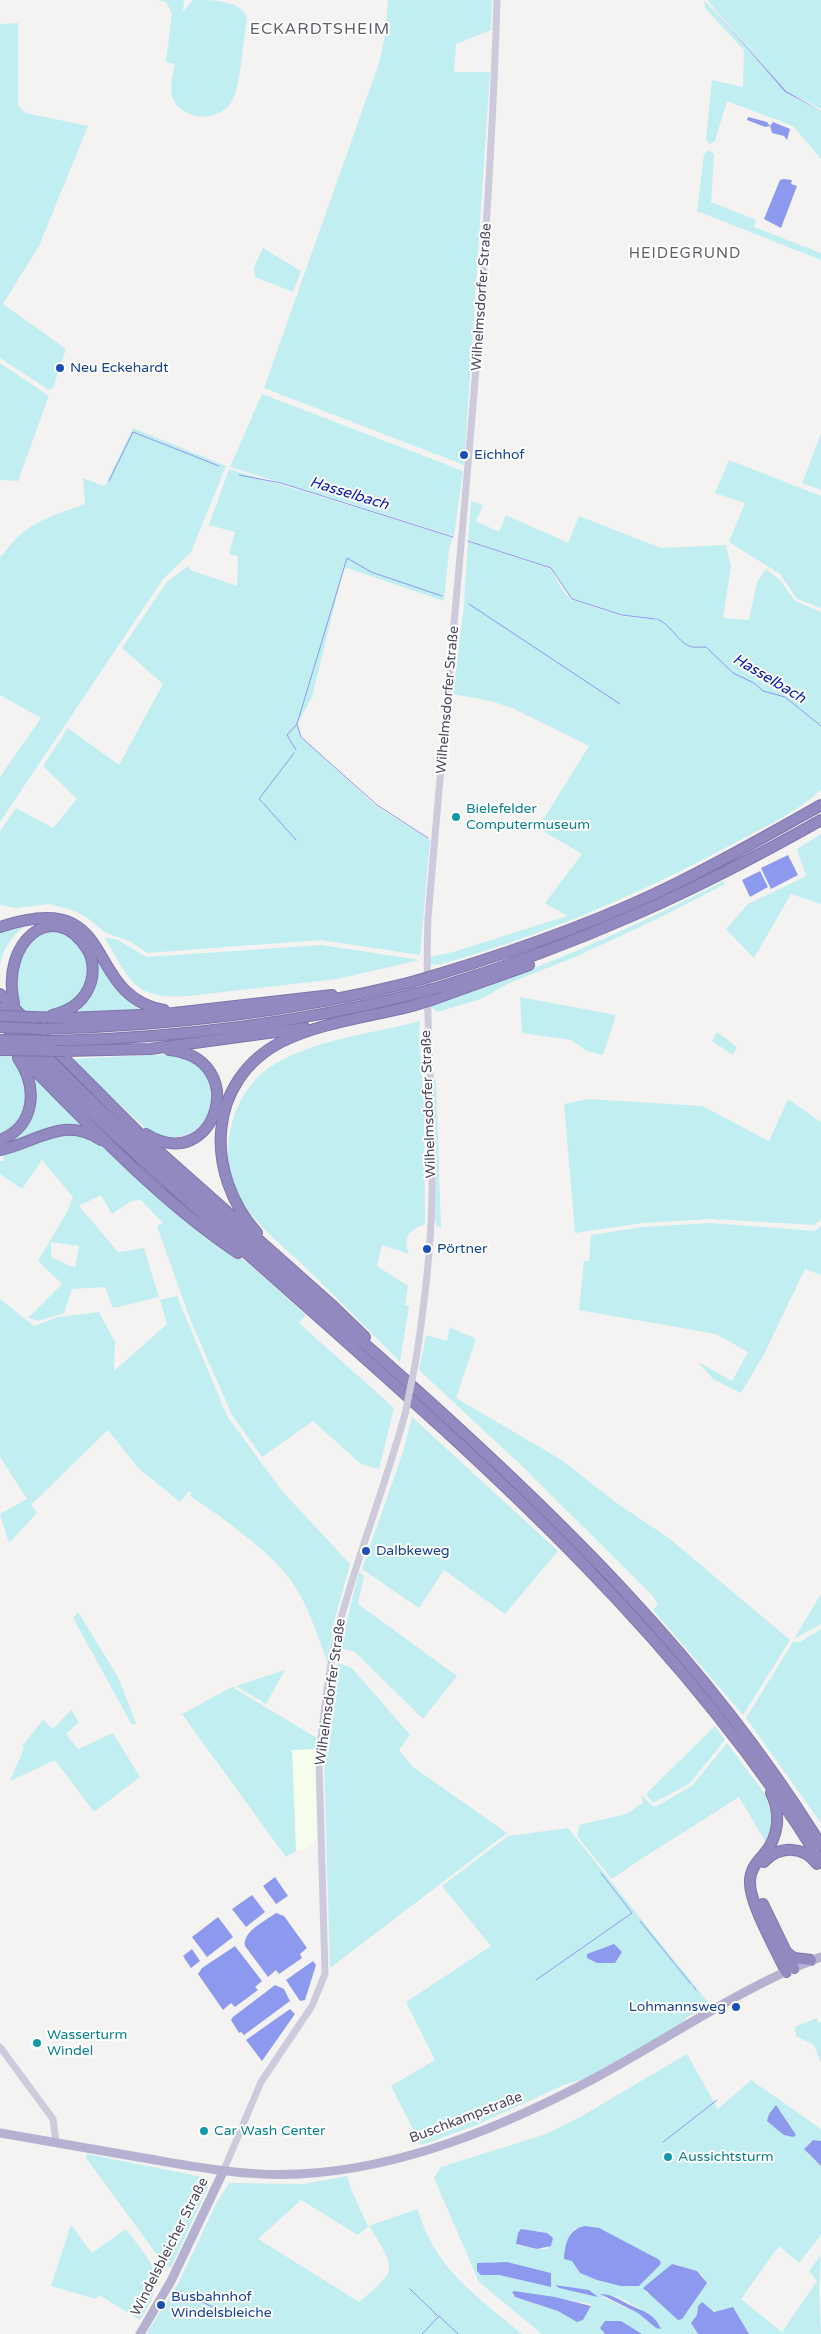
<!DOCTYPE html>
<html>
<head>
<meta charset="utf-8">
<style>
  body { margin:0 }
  canvas { display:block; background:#f4f3f1 }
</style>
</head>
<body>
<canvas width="821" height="2334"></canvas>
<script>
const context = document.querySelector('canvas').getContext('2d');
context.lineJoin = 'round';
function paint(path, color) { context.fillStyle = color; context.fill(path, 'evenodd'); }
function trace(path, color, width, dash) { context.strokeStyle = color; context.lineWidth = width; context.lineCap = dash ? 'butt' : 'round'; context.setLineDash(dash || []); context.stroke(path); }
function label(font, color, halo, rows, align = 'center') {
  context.font = font + ' "Varela Round",sans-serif'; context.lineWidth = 4; context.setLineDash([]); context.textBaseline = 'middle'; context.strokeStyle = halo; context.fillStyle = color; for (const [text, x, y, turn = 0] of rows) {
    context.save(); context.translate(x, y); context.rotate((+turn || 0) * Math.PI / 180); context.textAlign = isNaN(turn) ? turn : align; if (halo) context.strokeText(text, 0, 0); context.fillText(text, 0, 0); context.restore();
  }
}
paint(new Path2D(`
  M292,1749H315L317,1839L307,1847L296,1851Z`), '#f7fdec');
paint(new Path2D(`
  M157,0H184L183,12L193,0C211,0 244,0 247,19C243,39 241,87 231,103C218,122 183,121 173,99C169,88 173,75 175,64L166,62L172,13L166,2Z
  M388,0H492L491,30L456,44L454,72H490L464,465L264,388L379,63L385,35Z
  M704,0L785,92L821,111V159L793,126L727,101L715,141L710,144L706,139L712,80L743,87L744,50L705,8Z
  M707,0H821V109L786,91Z
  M18,23V106L26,113L88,126L39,246L3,304L66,349L53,388L49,390L0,358V24Z
  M709,150L714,154L711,202L756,220L754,227L821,253V260L697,211L704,154Z
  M263,248L301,271L293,292L255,277L254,268Z
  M0,363L49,396L18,481L0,480Z
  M262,394L463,471L454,536L230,467Z
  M133,428L226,466L191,552L163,579L0,822V777L41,718L0,695V556H2C26,521 48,518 85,504L83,478L103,486L106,484Z
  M821,434V490L802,483Z
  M729,460L821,496V608L797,599L780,574L729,542L745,503L715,493Z
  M229,469L453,537L449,550L444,601L344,567L312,697L297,724L301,737L376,806L430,840L420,955L321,940L147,953L130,941L106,933L85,916L72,910L49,904L16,908L0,905V831L16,808L53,828L77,799L43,766L68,728L119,765L163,684L122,648L167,582L188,566L190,570L237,586L238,556L229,554L235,532L209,525Z
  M471,501L483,505L476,521L499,532L506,515L568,543L579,516L661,548L726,545L731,566L723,618L749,620L757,582L766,569L780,580L795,601L821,612V790C794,814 759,830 727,847C635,896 539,937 438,965L429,964L430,957L453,952L567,916L545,903L582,854L538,828L589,746L512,708L491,701L453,694L464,606L468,541L551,569C557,579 562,593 572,600L622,616L656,620L622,615L572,599L552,568L468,540Z
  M821,834V904L791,894L754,958L726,929L748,904L806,876L797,849Z
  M724,881L725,884L661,917L573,958L511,982L481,999L437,1012L430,1006C531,973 629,930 724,881Z
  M41,920L83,935L121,992L149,1012L74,1013L96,981L84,939C71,934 57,925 44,923C20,919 0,949 0,969V931Z
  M50,929C61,933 73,936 80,945C97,967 85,998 61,1009C51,1014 34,1012 23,1011C3,989 0,946 31,932C36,930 44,930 50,929Z
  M104,937L118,940L146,957L322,945L420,960L337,979L188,996C131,1000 130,978 104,937Z
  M520,997L616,1015L603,1055L587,1051L571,1040L522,1033Z
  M420,1021L419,1041L424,1101L425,1224C410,1229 402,1238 409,1254L382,1245L377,1266L408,1286L405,1305L409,1306L400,1362C370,1331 340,1301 309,1271C283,1245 246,1219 233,1183C225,1160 227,1139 234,1116C242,1094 255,1075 275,1064C319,1038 372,1034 420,1021Z
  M717,1032L737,1047L733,1055L712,1041Z
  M150,1055C161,1055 174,1054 184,1058C239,1077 208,1157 151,1133L70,1059Z
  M0,1056L13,1057C36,1084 32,1119 0,1136Z
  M27,1068L89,1128C53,1119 33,1137 0,1147V1143L26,1125Z
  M436,1079L441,1228L437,1226L435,1220L436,1157L433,1081Z
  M588,1099L702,1106L769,1141L788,1099L821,1122V1220L814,1225L712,1219L642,1223L575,1233L564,1104Z
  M65,1132L97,1141L214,1240L249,1264L306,1315L299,1323L394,1408L379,1469L361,1464L313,1421L262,1457L232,1415L190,1319L157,1226L163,1223L141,1200L131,1201L112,1214L101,1195L79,1206L118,1252L144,1248L159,1297L113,1308L105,1287L72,1289L64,1313L38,1321L28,1318L62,1284L38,1261L67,1212L73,1197L42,1160L22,1189L0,1174V1161H4L3,1152ZM51,1242L79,1246L75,1268L51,1257Z
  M711,1223L815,1231L821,1226V1275L805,1269L764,1354L741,1393L713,1379L698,1362L732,1381L748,1352L716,1334L579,1310L584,1261H589L591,1235L643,1227Z
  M177,1296L227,1416L282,1491L350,1564L334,1622L327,1667L328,1663C317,1636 309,1606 292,1582C275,1555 218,1514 190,1496L192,1493L189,1491L180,1502L138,1468L108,1430L31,1505L37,1513L9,1543L0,1514L27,1499L0,1457V1299L34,1326L58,1317L99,1312L115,1342L114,1371L167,1324L160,1300Z
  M450,1327L476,1339L456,1398L560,1459L618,1504L670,1539L790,1640L743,1715L653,1610L658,1604L652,1595L522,1466L419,1370L426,1335L447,1341Z
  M412,1417L558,1551L505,1614L444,1570L419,1608L362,1569L403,1452Z
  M359,1572L364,1576L358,1604L457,1676L423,1719L355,1652L340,1648Z
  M821,1594V1624L794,1639Z
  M78,1612L118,1677L136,1723L132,1725L73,1618Z
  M821,1629V1823L746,1718L793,1642H800Z
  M338,1663L352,1668L410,1735L399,1750L413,1767L507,1833L330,1968L324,1759Z
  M285,1670L266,1704L236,1686Z
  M232,1687L317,1738L315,1749L292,1750L296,1851L286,1857L182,1714Z
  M71,1710L79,1722L66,1734L78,1749L113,1733L140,1777L94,1812L55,1760L10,1781L24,1748L22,1746L43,1720L53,1729Z
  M715,1726L725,1740L689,1784L653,1803L646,1794Z
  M727,1743L765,1794L773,1820L769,1839L765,1841L739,1797L638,1861L612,1879L577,1836L579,1825L626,1814L643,1803L641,1795L654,1807L657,1806L692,1786Z
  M568,1828L711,2006L687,2017L682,2024L588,2078L566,2084L474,2126L421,2145L391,2086L435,2060L406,2002L491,1946L442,1886L508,1836Z
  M817,2018L818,2023L821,2022V2063L814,2045L796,2036L795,2027Z
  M687,2054L718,2109L751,2080L821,2129V2141L813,2140L806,2146L808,2154L821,2166V2235L799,2263L779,2246L741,2299L782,2332L817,2281L809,2271L821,2255L819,2290L821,2334H749L733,2307L719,2311L697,2309V2315L691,2323L698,2334H642L635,2329L600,2328L605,2334H542L479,2282L434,2178L441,2167L546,2134L580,2117ZM576,2228L629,2245L658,2259L661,2262L660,2265L639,2286H621L580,2273L565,2250L571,2233ZM532,2231L547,2233L548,2249H537L516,2245ZM491,2262H507L551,2273V2287L499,2275H485ZM697,2271L705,2278L648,2294L644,2292ZM514,2291L591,2304V2307L583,2320L577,2322L558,2311L515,2297L512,2295ZM608,2296L618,2297L641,2309L656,2328L638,2313L602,2297Z
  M87,2154L198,2176L206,2181L208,2185L207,2190L171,2267H166L86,2158Z
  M347,2176L351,2189L368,2226L418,2209C433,2268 478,2297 522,2334H146L178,2284L216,2204L229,2183L304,2184ZM301,2200L358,2235L369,2226C375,2236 394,2261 388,2273C382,2284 368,2294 359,2302L258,2239Z
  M71,2225L92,2253L126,2229C154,2267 169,2275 140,2320L99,2295L96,2299L51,2286Z`), '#c0eef1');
paint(new Path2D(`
  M705,0L786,91L821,111L785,92Z
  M748,117L767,122L770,126L773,122L790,129L787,140L784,136L772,133L770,126L765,127L747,120Z
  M783,179L792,180L791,184L797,186L781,228L764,219L780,180Z
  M788,855L798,875L771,889L761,868Z
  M760,871L768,887L750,897L742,880Z
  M275,1877L288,1896L276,1904L263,1886Z
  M252,1895L265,1912L246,1927L232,1909Z
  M276,1913L284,1916L307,1948L300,1954L302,1958L279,1974L276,1970L268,1977L245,1946C242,1932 265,1921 276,1913Z
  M218,1917L233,1937L207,1957L192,1937Z
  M614,1944L622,1952L615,1963H597L587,1958V1954Z
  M235,1946L262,1981L255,1987L258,1990L235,2007L231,2003L223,2010L198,1974L202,1968Z
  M192,1949L200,1961L191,1968L183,1956Z
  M313,1961L316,1965L305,2000L300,2001L286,1980Z
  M275,1985L284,1989L290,2001L244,2035L241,2032L239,2033L231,2020L233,2017Z
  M290,2009L295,2014L262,2061L246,2040Z
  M776,2105L796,2135L793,2137L784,2135L767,2121L769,2114Z
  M813,2140L821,2141V2166L804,2149Z
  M585,2226L599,2228L658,2259L661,2262L660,2265L639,2286H621L597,2280L580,2273L572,2261L564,2259C565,2242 569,2229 585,2226Z
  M521,2229L547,2233L553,2238L551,2246L537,2249L516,2244L518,2233Z
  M507,2262L551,2273V2287L499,2275H481L477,2271V2263Z
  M672,2264L697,2271L707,2283L682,2319L678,2320L643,2288Z
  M555,2285L589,2290L598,2297L559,2288Z
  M514,2291L555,2297L591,2306L583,2320L577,2322L558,2311L515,2297L512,2292Z
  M600,2294C610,2294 617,2298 626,2303C641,2311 654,2312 661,2329L656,2328L638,2313Z
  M702,2302L714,2312L733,2307L749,2334H698L691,2323L697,2315L698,2306Z
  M605,2321H621L642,2334H605L600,2328Z`), '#8d99ef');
trace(new Path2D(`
  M239,475L281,483L453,537
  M109,481L133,432L219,466
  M468,541L551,568L572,599L622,615L655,619
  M469,604L620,704
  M657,619C671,624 676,640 689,646C693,648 701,647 706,647L733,673L754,683L763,691L785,697L821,726
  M296,750L287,735L297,724
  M263,803L259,799L294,753
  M264,804L296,840
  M428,838L377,805L301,737L297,724L347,558L371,572L442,596
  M640,1921L691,1984
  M536,1980L632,1913L601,1873
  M693,1986L696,1990
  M663,2142L717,2100
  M410,2289L438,2316
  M177,2290L219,2310L228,2319
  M422,2334L439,2316L458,2334`), '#8d99ef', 1);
const highway = new Path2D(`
  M0,927C122,886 80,995 164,1010
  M439,974C521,949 601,921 677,883C726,859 773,832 821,805
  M440,987C578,945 696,891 821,820
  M0,994L144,1138L333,1306L365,1337
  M431,1000L529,965
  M14,1003C0,943 53,896 87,949C93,958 94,972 91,982C85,1001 71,1011 52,1015
  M0,1008C120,1139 259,1250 392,1368C552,1510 708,1661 821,1845
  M32,1017L66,1018L165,1014L332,995
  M2,1023C78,1104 161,1177 243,1250C453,1437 672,1620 821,1862
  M42,1029C166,1026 287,1013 408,983
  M54,1041C175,1038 293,1024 410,995
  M10,1046C83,1117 153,1196 238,1253
  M65,1051L150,1049L305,1028
  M146,1134C215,1177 253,1058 169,1050
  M0,1140C36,1126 38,1087 18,1058
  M0,1150C36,1143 63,1115 101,1140
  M257,1233C204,1173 206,1080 283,1041C323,1022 370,1017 412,1006
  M771,1793C781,1813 779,1837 764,1854C757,1862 751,1868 750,1880C748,1902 777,1951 786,1972
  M764,1862C779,1845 804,1846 817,1864
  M763,1904L794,1968
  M786,1952L794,1958L811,1960`);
trace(highway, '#7f74ad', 12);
trace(new Path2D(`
  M415,1365C424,1309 431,1253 432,1196C434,1103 424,1011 428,919C453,612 488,307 497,0
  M0,2047L53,2119L56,2142
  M223,2172L261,2082L312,2006L325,1974L319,1761C323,1715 330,1654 343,1611C362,1544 387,1480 405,1414`), '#cdcbdb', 7);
trace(new Path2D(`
  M0,2133C46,2141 92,2149 138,2157C192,2166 244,2177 299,2174C403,2169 507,2125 597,2077C671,2037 743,1986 821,1957
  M140,2334L171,2281L223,2172`), '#b6b1d0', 9);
trace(highway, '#9389c1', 10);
const highwayBridge = new Path2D(`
  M408,983L439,974
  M410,995L440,987
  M412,1006L431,1000
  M0,1016L32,1017
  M0,1027L42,1029
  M0,1040L54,1041
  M0,1050L65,1051`);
trace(highwayBridge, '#7f74ad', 12, []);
trace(new Path2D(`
  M405,1414L415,1365`), '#cdcbdb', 7);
trace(highwayBridge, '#9389c1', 10);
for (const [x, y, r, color] of [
  [60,368,5,"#1a4fb4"],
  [464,455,5,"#1a4fb4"],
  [456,817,5,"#0f9aa8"],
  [427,1249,5,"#1a4fb4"],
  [366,1551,5,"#1a4fb4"],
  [736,2007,5,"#1a4fb4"],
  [37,2043,5,"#0f9aa8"],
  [204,2131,5,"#0f9aa8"],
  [668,2157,5,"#0f9aa8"],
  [161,2305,5,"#1a4fb4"]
]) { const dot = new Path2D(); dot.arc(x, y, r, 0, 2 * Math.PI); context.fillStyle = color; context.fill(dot); trace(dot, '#fff', 2); }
label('14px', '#4c4960', '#fff', [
  ["Wilhelmsdorfer Straße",482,297,-86],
  ["Wilhelmsdorfer Straße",448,700,-85],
  ["Wilhelmsdorfer Straße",429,1104,-92],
  ["Wilhelmsdorfer Straße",331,1692,-82],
  ["Buschkampstraße",466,2118,-21],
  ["Windelsbleicher Straße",170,2247,-63]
]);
label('14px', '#164399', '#fff', [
  ["Neu Eckehardt",70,368],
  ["Eichhof",474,455],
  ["Pörtner",437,1249],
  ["Dalbkeweg",376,1551],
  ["Lohmannsweg",726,2007,"right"],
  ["Busbahnhof",171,2297],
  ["Windelsbleiche",171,2313]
], 'left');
label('14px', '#0d838f', '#fff', [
  ["Bielefelder",466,809],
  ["Computermuseum",466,825],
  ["Wasserturm",47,2035],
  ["Windel",47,2051],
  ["Car Wash Center",214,2131],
  ["Aussichtsturm",678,2157]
], 'left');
context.letterSpacing = '1px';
label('15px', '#605e67', '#fff', [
  ["HEIDEGRUND",685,254]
]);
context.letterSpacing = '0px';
label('italic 15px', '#091eb2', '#fff', [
  ["Hasselbach",349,494,17],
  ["Hasselbach",769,679,31]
]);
context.letterSpacing = '1px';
label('16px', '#605e67', '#fff', [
  ["ECKARDTSHEIM",320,30]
]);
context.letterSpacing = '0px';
</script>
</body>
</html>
